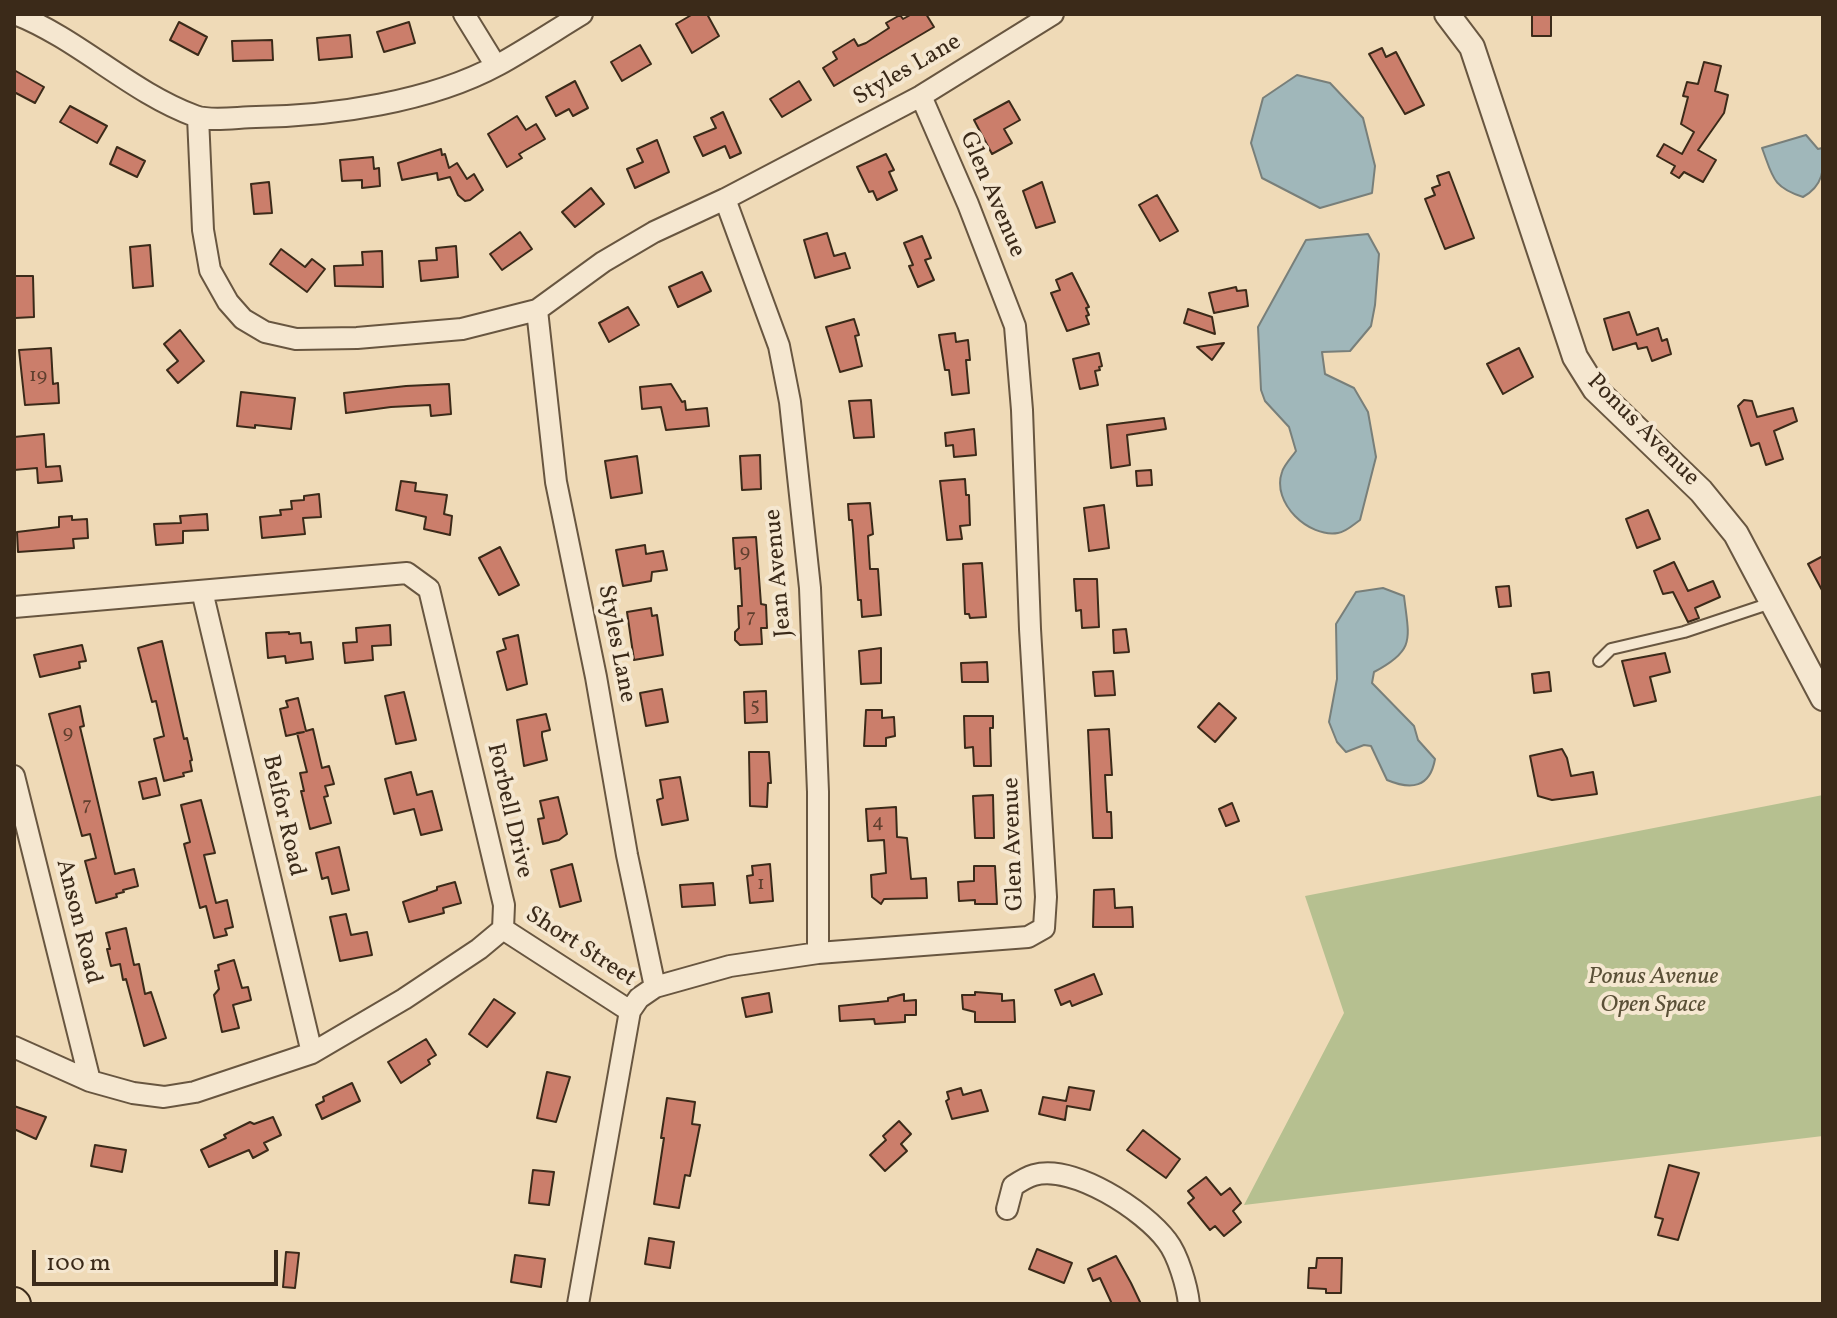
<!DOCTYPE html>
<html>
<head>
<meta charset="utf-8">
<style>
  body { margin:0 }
  #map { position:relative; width:1837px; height:1318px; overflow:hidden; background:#efdab7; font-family:Vollkorn,serif }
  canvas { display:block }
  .frame { position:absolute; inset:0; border:16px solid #3b2a19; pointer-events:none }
  .scale { position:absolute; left:32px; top:1250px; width:246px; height:36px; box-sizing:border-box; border:4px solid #3b2a19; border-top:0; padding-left:10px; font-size:24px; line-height:28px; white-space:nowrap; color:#3b2a19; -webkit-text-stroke:6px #f5e7d0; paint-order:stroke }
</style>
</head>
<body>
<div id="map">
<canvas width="1837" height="1318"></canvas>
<div class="frame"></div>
<div class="scale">100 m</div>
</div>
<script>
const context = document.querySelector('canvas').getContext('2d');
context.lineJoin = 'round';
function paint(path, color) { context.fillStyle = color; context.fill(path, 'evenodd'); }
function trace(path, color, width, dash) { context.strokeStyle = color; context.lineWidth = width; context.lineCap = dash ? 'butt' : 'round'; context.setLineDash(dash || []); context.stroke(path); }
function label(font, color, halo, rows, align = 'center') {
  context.font = font + ' Vollkorn,serif'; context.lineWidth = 8; context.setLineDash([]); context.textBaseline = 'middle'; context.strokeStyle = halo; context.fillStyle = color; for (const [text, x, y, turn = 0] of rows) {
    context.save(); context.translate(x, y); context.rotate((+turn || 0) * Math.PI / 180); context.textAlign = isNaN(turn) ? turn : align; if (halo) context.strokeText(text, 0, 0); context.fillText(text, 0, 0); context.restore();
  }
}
paint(new Path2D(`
  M1823,795V1136L1244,1205L1344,1013L1305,896Z`), '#b6c090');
const water = new Path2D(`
  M1297,75L1330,83L1363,118L1375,166L1372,193L1320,208L1262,178L1251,143L1263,98Z
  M1806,135L1818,149L1822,148C1825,169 1823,186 1803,197C1772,187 1773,177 1762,148Z
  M1368,234L1379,254L1375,305L1371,326L1350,351L1322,352L1325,374L1354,388L1368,412L1376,457L1360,520C1354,524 1346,532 1338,533C1309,538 1271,503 1282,472C1284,465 1292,457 1296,451L1289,427L1265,401L1261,390L1258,327L1306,240Z
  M1383,588L1404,596C1409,639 1416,650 1374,672L1372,683L1414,726L1418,740L1435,759C1430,788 1411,790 1387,780L1371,746L1364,745L1346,752L1337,742L1329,722L1337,679L1336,624L1356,592Z`);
paint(water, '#a0b7ba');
trace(water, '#787f7a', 2);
const building = new Path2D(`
  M693,14H707L719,36L692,53L676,24Z
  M912,14H926L934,27L834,86L823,68L837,59L833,52L854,39L858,46L866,43L889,28L886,23L900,15L903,19Z
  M1532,14H1551V36H1532Z
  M179,22L207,37L198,55L170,40Z
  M409,22L415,43L384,52L377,32Z
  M350,35L352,57L319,60L317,38Z
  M272,40L273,60L233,61L232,41Z
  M640,45L651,64L622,81L611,62Z
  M1382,48L1386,57L1396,52L1424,105L1405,114L1369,54Z
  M1704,62L1721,66L1715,91L1728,95L1724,113L1698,150L1716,160L1703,182L1684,172L1679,178L1671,173L1675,166L1657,156L1664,144L1682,154L1694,132L1681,124L1688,97L1683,96L1687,82L1698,84Z
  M14,70L44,87L35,103L14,92Z
  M575,81L588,108L573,116L569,109L556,116L546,97Z
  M799,81L811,100L782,117L770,99Z
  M1009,101L1020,120L1004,129L1012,143L992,154L974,120Z
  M70,106L107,126L97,143L60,122Z
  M723,112L741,153L730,158L725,146L703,156L694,137L716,128L711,118Z
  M517,116L526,130L536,124L545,139L519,154L522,158L507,167L488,134Z
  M657,140L669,172L635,188L627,169L643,162L637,149Z
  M117,147L145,161L137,177L110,164Z
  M441,149L442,155L445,154L449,168L457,163L467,179L474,174L483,190L470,200L465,201L458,195L450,177L438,180L437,173L402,180L398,163Z
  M886,154L894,170L889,172L897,190L877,200L873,191L869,192L857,167Z
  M373,157L374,169L379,168L380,186L362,188V180L342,181L340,160Z
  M1449,172L1474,238L1445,249L1425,199L1435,195L1432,188L1440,185L1437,176Z
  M269,182L272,213L254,214L251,184Z
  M1042,182L1055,222L1036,228L1023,191Z
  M591,188L604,204L575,227L562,212Z
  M1157,195L1178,231L1160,241L1139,205Z
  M520,232L532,249L502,270L490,254Z
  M827,233L834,256L845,253L850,268L815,278L804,240Z
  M922,236L931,258L925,260L934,280L918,287L909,266L913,265L904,243Z
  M150,245L153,286L133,288L130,247Z
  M456,246L458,277L421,281L419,261L437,260L436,248Z
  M281,249L305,267L312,259L325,269L307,292L270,264Z
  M382,251L383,287L335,286L334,266L363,265L362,252Z
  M702,272L711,291L678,307L669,287Z
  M1072,273L1089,307L1086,308L1089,315L1086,316L1089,324L1067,331L1051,293L1060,290L1056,280Z
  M14,276H33L34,317L15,318Z
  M1236,287L1237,291L1246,290L1248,306L1214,313L1209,293Z
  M628,307L639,325L609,342L599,323Z
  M1188,309L1212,317L1215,334L1184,323Z
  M1629,312L1637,335L1658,328L1662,341L1667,339L1671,354L1652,361L1647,347L1638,349L1636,343L1613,350L1604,319Z
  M854,319L859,335L855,336L862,366L840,372L826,327Z
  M180,330L204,361L178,383L167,370L178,361L164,344Z
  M955,333L956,342L968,340L970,360H966L969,393L952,395L949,370H945L939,335Z
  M1224,343L1212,360L1197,347Z
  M51,348L53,384L58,383L59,403L25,405L19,350Z
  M1519,348L1533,377L1503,394L1487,364Z
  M1099,353L1102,366L1099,367L1100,370L1095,371L1098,385L1080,389L1073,359Z
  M449,384L451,414L431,416L430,405L391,407L346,413L344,393L406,386Z
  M671,384L682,402L685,401L686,410L707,408L709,426L666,430L661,407L642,409L640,387Z
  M241,392L295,398L291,429L255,425V428L237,426Z
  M871,400L874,437L854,438L849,401Z
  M1744,400L1752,401L1757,417L1793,408L1797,421L1774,431L1783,459L1766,465L1759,443L1751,446L1738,406Z
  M1164,418L1166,429L1127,435L1130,465L1111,468L1107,425Z
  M974,429L976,455L954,457L953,445L946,446L945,433Z
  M44,434L46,467L60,466L62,481L38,483L37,468L14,470V437Z
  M760,455L761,489L742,490L740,456Z
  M637,456L642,493L611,498L605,461Z
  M1151,470L1152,485L1137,486L1136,471Z
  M965,479L966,495H969L970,525L960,526L962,539L947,540L940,481Z
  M401,481L416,483L415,491L447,495L444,514L452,516L450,535L424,529L426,517L396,510Z
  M319,494L321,517L303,518L305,534L262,538L260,517L281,515L280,510L292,509L291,501L304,500V496Z
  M870,503L873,534L868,536L870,569H878L881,615L862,617L861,600H858L853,530L852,520H849L848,504Z
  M1104,505L1109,548L1089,551L1084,508Z
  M1648,510L1660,539L1637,548L1626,519Z
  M207,514L208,530L183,531V543L156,545L154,524L181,523L180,516Z
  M72,516V520L87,519L88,538L73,539L74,548L18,552L17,532L59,527V517Z
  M756,537L761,604L766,605L767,628H761L762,644L740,645L735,640V632L739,628L738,606H742L740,568L735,569L733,538Z
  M645,545L646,554L663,551L667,570L652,572L651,581L623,586L616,550Z
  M500,547L519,585L499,595L479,558Z
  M1823,556V592L1808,564Z
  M1674,562L1688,591L1713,581L1720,597L1695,608L1699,618L1688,622L1673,592L1663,594L1654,571Z
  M982,563L986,617L970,618L969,614H965L963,564Z
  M1074,579H1097L1099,627L1082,628L1081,610L1076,611Z
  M1509,586L1511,606L1499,607L1496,587Z
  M651,608L652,616L657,615L663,655L634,660L627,612Z
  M390,625L391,645L372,646L373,660L345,663L343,643L357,642L356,628Z
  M1126,629L1129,652L1114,653L1113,630Z
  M289,632V634L300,633L301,643L311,642L313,659L286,663L285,656L268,658L266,633Z
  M518,635L527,684L507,690L497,652L506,649L503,639Z
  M162,641L184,739L187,738L192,760L190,761L192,771L183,773L184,776L164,781L154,739L164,736L156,701L152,702L138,648Z
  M82,645L86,661L79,662L80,668L40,677L34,655Z
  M881,648V683L861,684L859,651Z
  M1665,653L1670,672L1650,677L1656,701L1634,706L1622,661Z
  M987,662L988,682H962L961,663Z
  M1113,671L1115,695L1095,696L1093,672Z
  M1549,672L1551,691L1534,693L1532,674Z
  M662,689L668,722L646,726L640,693Z
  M766,691L767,722L745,723L744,692Z
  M404,692L416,740L396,744L385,696Z
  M298,698L306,731L313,729L322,768L329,766L334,784L325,786L328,796L324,797L331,823L310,829L301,791H304L300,773L307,772L297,733L304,732L286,736L280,709L288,707L286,701Z
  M1219,703L1236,718L1215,742L1198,727Z
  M80,706L84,726L80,727L115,874L134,869L138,886L123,890L124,892L116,894L117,897L96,903L85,861L96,858L90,834L82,836L49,714Z
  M866,710H882V718L894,717L895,736L886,738V746H864Z
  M546,714L550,730L542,732V736L547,760L524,766L517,720Z
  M964,716H993V728H990L991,766H974L973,747L965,748Z
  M1109,729L1112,775H1105L1107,812H1111L1112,838H1093L1088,730Z
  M1562,749L1567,758L1571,776L1593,772L1597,794L1552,800L1538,796L1530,756Z
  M749,752H769L771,783H768L767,807L750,806Z
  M411,772L417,795L432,791L442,830L421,835L414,809L394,814L385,779Z
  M680,777L688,820L662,825L657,800L663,798L660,780Z
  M156,778L160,795L143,799L139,782Z
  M993,795L994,838H975L973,796Z
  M558,797L567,834L559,840L543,844L538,819L544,818L540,801Z
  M201,800L215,853L204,855L216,903L227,900L233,927L225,929L227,935L214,938L206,906L200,908L184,844L190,842L181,805Z
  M1232,803L1239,821L1226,826L1219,809Z
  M896,807L897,837L907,838L911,879L926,878L927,898L884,899L881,904L872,897L871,875L886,873L884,840L868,841L866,809Z
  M339,847L349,890L332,894L328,877L322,879L316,853Z
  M572,864L581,901L560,907L551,870Z
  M770,864L773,901L750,903L747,876L753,875L752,866Z
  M974,866H995L997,904H975V900L959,901L958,882L974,881Z
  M455,882L461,903L443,908L444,913L409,922L403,902L437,890V887Z
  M713,883L715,905L682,907L680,885Z
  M1114,889L1115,908L1132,907L1133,927H1093L1094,890Z
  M346,914L351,935L367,932L372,955L340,961L330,917Z
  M126,928L134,965L139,964L145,994L151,992L166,1038L144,1046L126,979L123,980L120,964L111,966L107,949H110L106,933Z
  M234,960L242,988L248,987L251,1000L233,1005L239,1028L222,1032L214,995L219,989L215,971L219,970L218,965Z
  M1094,974L1102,994L1072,1006L1070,1001L1061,1005L1055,990Z
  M975,992L1002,994V1001L1014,1000L1015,1022H975V1012L963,1009L962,995H975Z
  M769,993L772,1012L746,1017L742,998Z
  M904,994V1001L916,1000V1015H905V1022L875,1024L874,1019L840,1021L839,1006L888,1001V998Z
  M494,999L515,1013L487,1047L469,1034Z
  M426,1039L436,1055L428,1060L430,1064L401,1083L388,1062Z
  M547,1072L570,1077L556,1122L537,1118Z
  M352,1083L360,1101L322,1119L316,1105L324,1101L323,1097Z
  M1069,1087L1094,1091L1090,1110L1067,1106L1065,1120L1039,1114L1043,1097L1066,1101Z
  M961,1088L963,1095L981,1090L988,1111L952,1119L946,1101L949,1099L947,1092Z
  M667,1098L695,1102L692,1124L700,1125L690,1176L685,1175L679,1208L654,1204L664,1138H661Z
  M14,1106L46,1117L36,1139L14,1129Z
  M273,1117L281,1135L264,1143L268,1150L253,1158L249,1150L209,1167L201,1150L226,1138L224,1135L250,1122L254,1124Z
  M899,1121L911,1134L901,1144L907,1151L885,1171L870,1155L886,1140L883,1136Z
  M1143,1130L1180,1159L1166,1178L1127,1150Z
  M95,1145L126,1150L122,1172L91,1166Z
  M1669,1165L1699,1173L1678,1240L1658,1235L1663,1219L1655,1217Z
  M533,1170L554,1172L549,1205L529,1203Z
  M1206,1177L1221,1195L1230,1188L1241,1203L1233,1211L1241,1222L1224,1236L1215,1226L1210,1230L1188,1203L1194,1198L1188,1191Z
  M649,1238L674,1242L670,1268L645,1264Z
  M1037,1249L1072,1263L1064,1283L1029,1269Z
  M286,1252L299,1253L295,1288L283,1287Z
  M515,1255L545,1259L541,1287L511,1282Z
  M1116,1256L1131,1283L1141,1304H1112L1100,1278L1093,1281L1088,1269Z
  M1317,1258H1342L1341,1293H1326V1289L1308,1288L1309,1268H1316Z`);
paint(building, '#cb7e6b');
trace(building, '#3b2a19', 2);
const service = new Path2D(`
  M1599,661L1611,649L1684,632L1771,603`);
const minor = new Path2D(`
  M15,14C79,39 130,92 195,116C211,122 238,117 256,117C332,116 430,102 498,65C527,49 554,31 582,14
  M464,14L496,66
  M198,117L203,230L210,270L228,302L243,319L265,332L296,339L357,338L462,329L537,310L603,262L654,232L725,199L921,96L1053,14
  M725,199L779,346L790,402L810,588L818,792V953
  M537,310L556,482L596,677L627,855L655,987
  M202,591L312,1053
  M14,607L407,573L429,589L504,905L503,929L479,949L404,999L312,1053L195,1092L164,1097L133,1093L90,1081L14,1047
  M14,776L90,1081
  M503,929L630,1011
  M1007,1209L1013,1186C1019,1182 1027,1177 1034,1175C1073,1164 1144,1210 1167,1241C1178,1255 1187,1286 1189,1304
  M578,1304L630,1011L639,998L655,987L730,966L818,953L1028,937L1044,928L1046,897L1030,629L1022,410L1015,326L968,204L921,96`);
const tertiary = new Path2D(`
  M1447,14L1472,47L1575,357L1595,389L1701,491L1736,534L1823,698`);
const primary = new Path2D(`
  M14,1303L15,1304`);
trace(service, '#685640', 14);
trace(minor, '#685640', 24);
trace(tertiary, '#685640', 28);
trace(primary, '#3b2a19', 34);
trace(service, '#f5e7d0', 10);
trace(minor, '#f5e7d0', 20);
trace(tertiary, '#f5e7d0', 24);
trace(primary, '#efdab7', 30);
label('20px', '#5f3f2e', null, [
  ["19",38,377],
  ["9",745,553],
  ["7",751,618],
  ["5",755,707],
  ["9",68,734],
  ["7",87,806],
  ["4",878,823],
  ["1",761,885]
]);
label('24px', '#3b2a19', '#f5e7d0', [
  ["Styles Lane",908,71,-30],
  ["Glen Avenue",991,195,67],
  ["Ponus Avenue",1642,431,45],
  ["Jean Avenue",780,573,-95],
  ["Styles Lane",615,644,79],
  ["Forbell Drive",508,811,77],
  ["Belfor Road",282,816,77],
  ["Glen Avenue",1015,844,-92],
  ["Anson Road",77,922,76],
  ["Short Street",580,948,33]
]);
label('italic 24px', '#5a5037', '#f5e7d0', [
  ["Ponus Avenue",1653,979],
  ["Open Space",1653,1007]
]);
</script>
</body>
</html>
